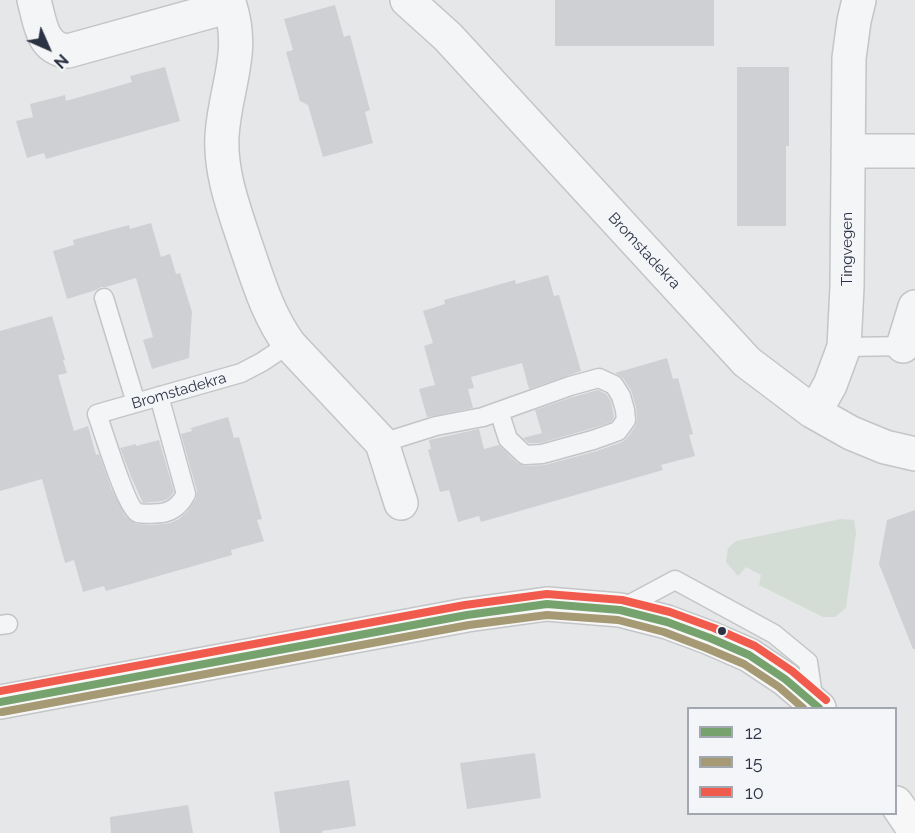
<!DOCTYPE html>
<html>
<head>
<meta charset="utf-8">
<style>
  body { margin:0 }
  #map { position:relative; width:915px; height:833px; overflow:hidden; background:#e5e7e9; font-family:Raleway,sans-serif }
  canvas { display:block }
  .legend { position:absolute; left:687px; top:707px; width:210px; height:108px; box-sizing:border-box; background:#f3f5f8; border:2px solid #a3a7b0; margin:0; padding:8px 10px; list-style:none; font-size:18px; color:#2b3243 }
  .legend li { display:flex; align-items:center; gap:12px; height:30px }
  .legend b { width:30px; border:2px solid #a3a7b0 }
  .north { position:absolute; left:18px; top:18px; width:60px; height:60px; -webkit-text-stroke:4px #f3f5f8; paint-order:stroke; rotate:135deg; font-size:16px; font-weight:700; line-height:24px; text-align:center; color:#2b3243 }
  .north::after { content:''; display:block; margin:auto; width:21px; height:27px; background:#2b3243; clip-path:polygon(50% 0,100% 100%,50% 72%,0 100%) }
</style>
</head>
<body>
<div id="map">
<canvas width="915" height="833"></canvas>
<ul class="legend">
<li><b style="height:8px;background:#76a36d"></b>12</li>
<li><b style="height:8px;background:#a59a74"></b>15</li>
<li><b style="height:8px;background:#f15b4e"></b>10</li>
</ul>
<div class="north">N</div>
</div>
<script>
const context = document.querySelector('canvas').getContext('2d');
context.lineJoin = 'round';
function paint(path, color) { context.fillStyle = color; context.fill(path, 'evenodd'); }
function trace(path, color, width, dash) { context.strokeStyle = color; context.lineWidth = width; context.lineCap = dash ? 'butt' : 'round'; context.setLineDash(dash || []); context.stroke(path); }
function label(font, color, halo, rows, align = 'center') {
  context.font = font + ' Raleway,sans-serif'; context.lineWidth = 6; context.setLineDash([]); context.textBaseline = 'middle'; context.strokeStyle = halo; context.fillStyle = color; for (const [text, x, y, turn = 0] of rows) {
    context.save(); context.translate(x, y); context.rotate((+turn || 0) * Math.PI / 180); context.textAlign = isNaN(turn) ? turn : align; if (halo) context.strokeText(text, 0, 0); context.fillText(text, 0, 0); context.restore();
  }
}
paint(new Path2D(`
  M841,519L854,520L856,533L846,608L835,617H823L759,585L761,575L746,567L738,576L726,562L728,548L736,541Z`), '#d4ddd5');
paint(new Path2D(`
  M555,0H714V46H555Z
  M335,5L344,37L350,35L370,110L365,112L373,143L323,157L308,105L300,101L286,52L293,50L284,19Z
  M165,67L180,121L46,159L44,153L27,158L16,121L33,117L30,104L65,95L66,101L132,82L130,76Z
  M737,67H789V146H786V226H737Z
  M151,223L161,257L170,254L176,274L180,273L192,312L189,358L152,369L143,340L153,337L136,278L106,287H101L96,290L67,299L53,251L74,245L73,240L129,225L130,229Z
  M548,275L554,296L559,295L581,371L529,389L522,363L471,377L474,388L468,389L473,408L427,417L419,389L435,385L424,346L433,343L423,311L445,304L444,300L515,280L516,284Z
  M52,316L65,360H63L67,373L58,375L74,431L88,426L96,455L99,454L111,488L125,516L136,524L151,525L170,523L179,519L187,512L196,499L197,491L181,434L192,431L191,428L228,417L234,438L239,437L262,519L257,520L264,541L231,550L232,555L106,591L104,586L83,592L74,560L65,563L42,479L0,491V331Z
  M667,358L673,379L678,378L693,434L689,435L695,456L661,465L663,470L481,522L479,516L458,522L449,490L440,492L428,450L431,449L429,440L479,429L484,449L499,445L517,463L525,466L545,465L597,451L622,442L627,438L635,427L637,420L636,407L631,390L623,378L615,373Z
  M598,390L606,394L611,401L614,417L611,422L590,429L540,443H529L523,438L542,433L535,410L573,397Z
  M159,440L174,492L169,498L163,501L143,503L132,479L120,448L136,444V446Z
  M915,510V649H913L879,564L887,520Z
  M535,753L541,798L467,809L460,763Z
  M349,780L356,826L322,831V833H280L274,792Z
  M188,805L193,833H111L110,817Z`), '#cfd0d3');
const lane = new Path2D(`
  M104,298L136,403
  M844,347L910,346
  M159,396L186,494C181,504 174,511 162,513C155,513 145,515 138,513C126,508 103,430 97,414L241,373L262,362L289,344
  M382,443L436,426L483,417L570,386L599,378L614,385L621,396L625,410L626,420L618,431L593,440L542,454L525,455L508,439L499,411
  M621,609L675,580L774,634L808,662L814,703
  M0,625L8,624`);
const street = new Path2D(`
  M34,0C40,21 41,49 68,51L230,6
  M228,0C247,51 225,86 222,136C220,173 234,209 245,243C258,280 266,311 289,344L382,443L401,503
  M407,0L448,37L747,362L812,411L851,433L885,447L915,454
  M848,151H915
  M903,346L915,307
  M812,411L822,399L830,385L844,347L847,287L849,58L854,21L859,0`);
const secondary = new Path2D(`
  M0,702L467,615L547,604L620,610L667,622L710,638L749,655L785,679L819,708
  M896,803L915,831`);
trace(lane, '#c3c5c7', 21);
trace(street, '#c3c5c7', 36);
trace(secondary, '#c3c5c7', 36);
trace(lane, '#f4f5f6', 18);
trace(street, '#f4f5f6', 33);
trace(secondary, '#f7f7f8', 33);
trace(new Path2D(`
  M0,702L467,615L547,604L620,610L667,622L710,638L749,655L785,679L819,708`), '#76a36d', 8);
trace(new Path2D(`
  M2,712L469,625L547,615L618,620L664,632L706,648L744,664L779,687L803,708`), '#a59a74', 8);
trace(new Path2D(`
  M0,691L465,605L547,594L622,600L670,612L714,628L755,646L792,671L826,700`), '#f15b4e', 8);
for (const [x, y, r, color] of [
  [722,631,5,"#2b3243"]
]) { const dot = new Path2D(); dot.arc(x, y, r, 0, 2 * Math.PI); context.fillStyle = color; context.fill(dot); trace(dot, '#f3f5f8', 2); }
label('15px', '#2b3243', '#f3f5f8', [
  ["Tingvegen",847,249,-90],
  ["Bromstadekra",644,251,47],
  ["Bromstadekra",179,391,-16]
]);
</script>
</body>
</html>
